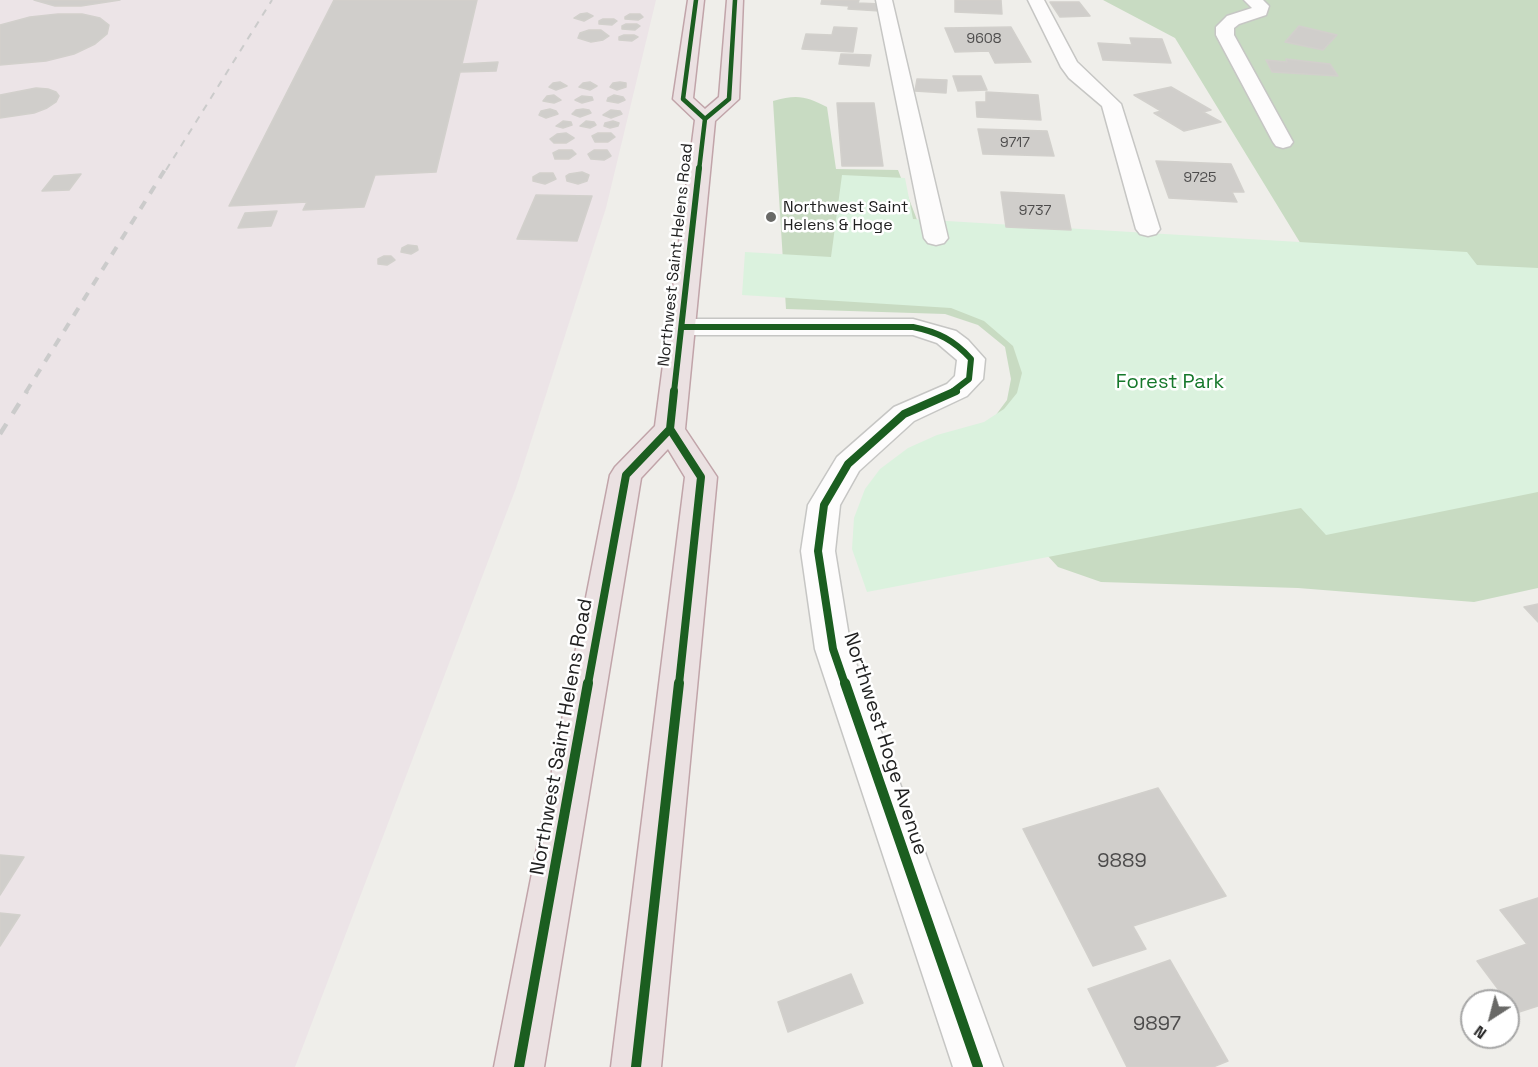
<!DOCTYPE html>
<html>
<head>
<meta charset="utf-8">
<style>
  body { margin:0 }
  #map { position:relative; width:1538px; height:1067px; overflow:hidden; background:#efeeea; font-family:"Space Grotesk",sans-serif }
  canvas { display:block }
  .north { position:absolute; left:1460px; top:989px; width:60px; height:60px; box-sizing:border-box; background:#fff; border:2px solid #a6a6a6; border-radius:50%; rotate:216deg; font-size:16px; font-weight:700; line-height:24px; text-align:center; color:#212121 }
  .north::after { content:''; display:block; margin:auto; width:21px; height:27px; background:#696967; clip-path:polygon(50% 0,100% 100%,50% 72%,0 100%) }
</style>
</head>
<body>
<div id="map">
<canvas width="1538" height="1067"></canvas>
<div class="north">N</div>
</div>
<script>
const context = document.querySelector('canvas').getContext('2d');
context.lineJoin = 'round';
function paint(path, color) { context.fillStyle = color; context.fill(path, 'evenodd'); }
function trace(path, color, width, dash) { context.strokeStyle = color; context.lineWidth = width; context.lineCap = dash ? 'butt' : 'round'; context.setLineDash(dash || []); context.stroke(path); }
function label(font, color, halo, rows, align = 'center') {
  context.font = font + ' "Space Grotesk",sans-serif'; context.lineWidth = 5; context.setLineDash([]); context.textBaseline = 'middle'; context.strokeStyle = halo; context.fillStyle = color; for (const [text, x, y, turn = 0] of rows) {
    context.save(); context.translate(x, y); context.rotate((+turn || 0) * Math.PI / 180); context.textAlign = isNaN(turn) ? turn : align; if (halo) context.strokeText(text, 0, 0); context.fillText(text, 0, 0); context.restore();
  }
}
paint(new Path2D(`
  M0,0H656L606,208L516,488L295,1067H0Z`), '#ece4e7');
paint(new Path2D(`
  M1103,0H1538V588L1474,602L1298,588L1101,582L1058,567L999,503L975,443L1007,400L1011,379L1005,347L978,325L945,314L786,309L773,101C797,94 806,96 827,107L836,169L898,170L922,233L1307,254L1175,38Z`), '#c8dbc2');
paint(new Path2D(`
  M842,175L905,178L913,219L1467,252L1477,265L1538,268V492L1326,535L1301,508L867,592L852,549L854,518L865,489L880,469L908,448L937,435L984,422L1004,409L1017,393L1022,373L1013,346L984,321L951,308L742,295L745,252L831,257Z`), '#dbf2de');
const building = new Path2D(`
  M34,0H120L81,6H55Z
  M334,0H477L462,64L498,62L496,71L460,72L436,172L375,175L364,207L303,210L307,202L229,206Z
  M822,0H859L858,3L881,4L880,11L848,9L849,6L821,4Z
  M955,0H1001L1002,14L955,12Z
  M1050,2H1079L1090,16L1060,17Z
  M58,14H82L100,18L109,25L107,34L95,44L74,54L46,61L0,65V25L30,17Z
  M580,14L587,13L593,16L584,21L574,18Z
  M630,14H640L643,17L638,20L625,19V17Z
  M603,19H614L617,21L612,25L599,24V21Z
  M626,24H637L640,26L635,30L622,29V26Z
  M1299,26L1337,35L1323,50L1285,42Z
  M834,27L857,28L853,52L802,49L806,34L832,35Z
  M1011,27L1031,62L995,63L989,51L955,52L945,28Z
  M589,30H601L609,36L603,40L591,42L578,38L580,33Z
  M624,35H634L638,37L632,41L619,40V37Z
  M1130,38L1162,39L1171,63L1103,60L1098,43L1132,45Z
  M841,54L871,55L869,66L839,64Z
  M1286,59L1330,64L1338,76L1272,72L1266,60L1287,62Z
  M953,76H981L987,90L958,91Z
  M917,79L947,80L946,93L915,91Z
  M560,82L567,86L556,90L549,87L553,83Z
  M590,82L597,86L590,90L579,87L583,83Z
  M620,82L626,83V87L617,90L610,87L613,83Z
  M1171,87L1211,110L1203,112L1221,122L1184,131L1154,113L1161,111L1134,95Z
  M36,88L48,89L56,92L59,96L56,102L47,108L34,113L0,118V95Z
  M986,92L1038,95L1041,120L977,117L976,102H986Z
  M554,95L561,100L554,103L543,101L547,96Z
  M614,95L623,97L625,100L618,103L607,101L608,98Z
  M582,96L592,97L593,100L582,103L575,100Z
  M837,103H874L883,166H842Z
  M550,109L556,111L558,114L546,118L539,115L541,111Z
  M583,109L589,110L591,113L580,117L572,114L576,110Z
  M611,110L620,111L622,114L611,118L603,115Z
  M563,121L571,122L572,125L563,128L556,126Z
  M586,121L594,122L596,125L590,128L580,126Z
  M613,121L619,123L618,126L610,128L604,126L605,123Z
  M978,129L1047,131L1054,156L983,154Z
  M566,133L574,138L566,143H554L550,139L557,134Z
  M598,133H611L615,137L608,142H595L592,136Z
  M559,150H572L576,154L569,159H555L553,153Z
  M594,150H607L611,156L604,160L591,159L588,154Z
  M1156,161L1231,164L1244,192H1232L1237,202L1169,198Z
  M582,172L589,175L587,181L578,184L567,181L566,176L569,174Z
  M540,173H553L556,179L545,184L533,181V177Z
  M81,174L69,190L42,191L54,176Z
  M1001,192L1064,195L1071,230L1006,227Z
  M536,195L592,196L577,241L517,239Z
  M277,211L271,226L238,228L245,213Z
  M408,245L417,246L418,250L411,254L401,252L402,248Z
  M384,256H391L395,260L387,265L378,264V259Z
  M1538,604V622L1524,607Z
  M1158,788L1226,896L1133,926L1146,949L1093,966L1023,829Z
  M0,855L24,857L0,895Z
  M1538,898V1006L1516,1013L1477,961L1527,944L1500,910Z
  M0,913L20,915L0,946Z
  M1170,960L1228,1061L1213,1067H1127L1088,989Z
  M851,974L863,1003L788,1032L778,1002Z`);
paint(building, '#d0cecb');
trace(building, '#d2d0cc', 1.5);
const minor = new Path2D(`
  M876,0H892L948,238L944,243L936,245L928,243L924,238Z
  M1028,0H1044L1077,62L1121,104L1160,229L1156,234L1148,236L1140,234L1136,229L1102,106L1069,78L1061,67Z
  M1244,0H1263L1269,6L1266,15L1239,24L1234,28V35L1293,142L1290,146L1283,148L1276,146L1273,142L1216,35V27L1227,16L1252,8Z
  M683,319H913L956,331L968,340L985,359L983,379L967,396L914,421L859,471L840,505L835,551L851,649L1003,1067H953L815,649L801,551L808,505L837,457L894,407L947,384L955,376L957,360L937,343L913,335H683L674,333L670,327L674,321Z`);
const highway = new Path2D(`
  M688,0H704L693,98L705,109L719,97L727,0H743L739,99L715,121L685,429L717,477L661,1067H611L685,477L668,449L641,478L544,1067H494L610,475L615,467L655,426L695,120L673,99Z`);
trace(minor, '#c6c6c4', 3);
trace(highway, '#c1a4a9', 3);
paint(minor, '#fdfcfc');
paint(highway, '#ebe1e2');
trace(new Path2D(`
  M166,170L272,0`), '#cbcbcb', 2, [7, 7]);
trace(new Path2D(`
  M26,392L166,168`), '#cbcbcb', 4, [9, 9]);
trace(new Path2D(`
  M0,434L27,391`), '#cbcbcb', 4.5, [12, 12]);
trace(new Path2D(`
  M696,0L683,99L705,119
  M699,170L705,119L729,99L735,0`), '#1b5e20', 4.5);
trace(new Path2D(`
  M683,327H913C938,332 954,340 971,359L969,379L952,392
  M674,392L699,168`), '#1b5e20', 6);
trace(new Path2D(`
  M670,429L701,477L679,684
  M588,684L626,475L670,429L674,391
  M845,684L833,649L818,551L824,505L848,464L904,414L956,391`), '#1b5e20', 8);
trace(new Path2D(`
  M845,683L978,1067
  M519,1067L588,683
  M636,1067L679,683`), '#1b5e20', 10);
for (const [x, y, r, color] of [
  [771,217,6,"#696967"]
]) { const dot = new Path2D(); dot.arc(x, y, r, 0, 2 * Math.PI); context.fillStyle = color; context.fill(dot); trace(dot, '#fff', 2); }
label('14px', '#4d4c4c', null, [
  ["9608",984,39],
  ["9717",1015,143],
  ["9725",1200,178],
  ["9737",1035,211]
]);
label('16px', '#212121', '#fff', [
  ["Northwest Saint",783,208],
  ["Helens & Hoge",783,226]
], 'left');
label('16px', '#212121', '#fff', [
  ["Northwest Saint Helens Road",676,255,-84]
]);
label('20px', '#16782b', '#fff', [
  ["Forest Park",1170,383]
]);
label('20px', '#212121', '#fff', [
  ["Northwest Saint Helens Road",562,737,-80],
  ["Northwest Hoge Avenue",885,744,72]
]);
label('20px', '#4d4c4c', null, [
  ["9889",1122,862],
  ["9897",1157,1025]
]);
</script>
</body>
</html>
